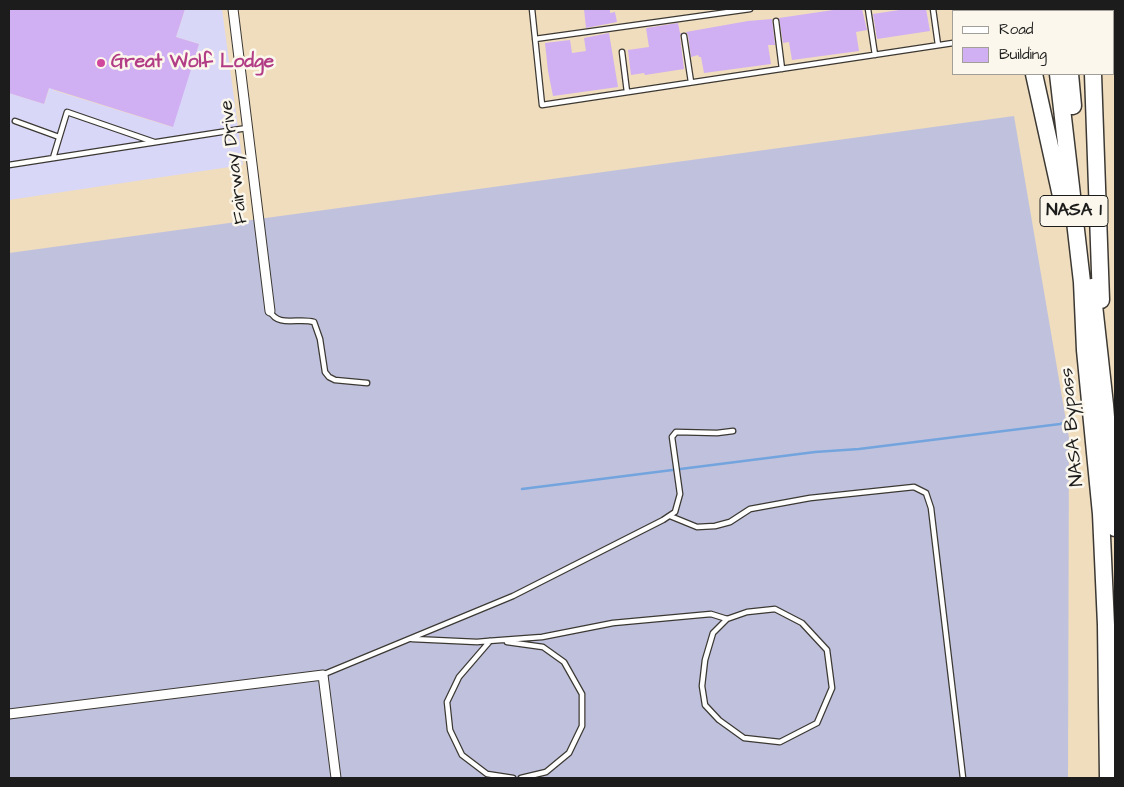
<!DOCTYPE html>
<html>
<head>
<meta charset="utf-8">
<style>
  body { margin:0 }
  #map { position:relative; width:1124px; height:787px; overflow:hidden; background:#f0ddbd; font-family:"Architects Daughter",sans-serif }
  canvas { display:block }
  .frame { position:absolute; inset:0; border:10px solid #1c1c1c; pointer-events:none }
  .legend { position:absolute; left:952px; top:10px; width:162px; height:65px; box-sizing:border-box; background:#fbf7ec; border:1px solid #a29f99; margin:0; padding:6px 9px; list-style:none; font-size:15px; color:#1c1c1c }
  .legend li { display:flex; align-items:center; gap:10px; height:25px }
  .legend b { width:25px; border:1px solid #a29f99 }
</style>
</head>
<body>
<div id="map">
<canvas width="1124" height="787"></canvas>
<div class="frame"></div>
<ul class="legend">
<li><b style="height:6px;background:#fff"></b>Road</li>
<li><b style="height:14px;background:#d0aff3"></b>Building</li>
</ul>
</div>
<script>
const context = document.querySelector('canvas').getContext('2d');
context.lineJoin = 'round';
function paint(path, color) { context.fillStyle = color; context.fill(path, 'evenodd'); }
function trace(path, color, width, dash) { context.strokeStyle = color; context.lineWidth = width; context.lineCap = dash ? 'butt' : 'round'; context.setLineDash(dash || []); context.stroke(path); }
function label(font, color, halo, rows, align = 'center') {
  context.font = font + ' "Architects Daughter",sans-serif'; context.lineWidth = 5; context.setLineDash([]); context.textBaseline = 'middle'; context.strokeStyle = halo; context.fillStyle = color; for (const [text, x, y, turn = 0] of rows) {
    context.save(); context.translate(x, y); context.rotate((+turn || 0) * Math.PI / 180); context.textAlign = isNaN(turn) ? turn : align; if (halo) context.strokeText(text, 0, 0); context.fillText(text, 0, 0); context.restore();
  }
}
paint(new Path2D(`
  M185,9H222L243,165L9,200V93L44,104L51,83L55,84L53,90L172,127L199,44L176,37Z`), '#d9d7f8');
paint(new Path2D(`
  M1014,116L1069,438L1068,778H9V253Z`), '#c0c2dd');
trace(new Path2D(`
  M522,489L815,452L859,449L1060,424L1072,420`), '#73a4de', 2.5);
paint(new Path2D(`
  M9,9H185L176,37L199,44L173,127L49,88L44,104L9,93Z
  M584,9H610V13L615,12L617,22L586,28Z
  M840,9H862L867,30L856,32L859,51L792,60L789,42L783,43L779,18Z
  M906,9H926L930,31L877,39L873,14Z
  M772,19L775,45H768L771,64L704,73L701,57H699L698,55L691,57L688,35L686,32L748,21Z
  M678,23L680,33H681L680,37L684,69L645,75L644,73L631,75L628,50L649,47L646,28Z
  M609,33L618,87L553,96L548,71L545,43L570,40L572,53L586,51L584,38Z`), '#d0aff3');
const lane = new Path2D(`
  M532,9L542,105L953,43
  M868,9L875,55
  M933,9L938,45
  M776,21L782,69
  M684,36L691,82
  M535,39L750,9
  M622,52L627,92
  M15,121L59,137
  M53,158L67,112L154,142
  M9,165L247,128
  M270,311C278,328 299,317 314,322L320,339L325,372L329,377L335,380L367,383
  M670,516L697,527L715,526L730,522L750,509L810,498L914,487L926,493L931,508L963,778
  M412,639L477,642L488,641L542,637L613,623L711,614L727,619L747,612L775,609L802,623L827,650L832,688L817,723L780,742L744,738L719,720L705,705L702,686L705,660L713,633L727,619
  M490,641L459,677L447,702L450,730L462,755L487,774L513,778
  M507,642L543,647L564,662L582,694V726L569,753L546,772L521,778
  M322,675L513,596L663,520L675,512L680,494L672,437L676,432L717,433L733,431`);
const street = new Path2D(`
  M233,9L270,311
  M9,714L323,675L336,778`);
const highway = new Path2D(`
  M1019,9V11
  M1051,9V11
  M1063,9V11
  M1090,9V11
  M1034,74L1065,214
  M1058,74L1082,282L1085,350L1101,514L1106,625L1108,778
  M1070,74L1073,106
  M1093,74L1101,300
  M1092,287L1105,405L1115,528`);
trace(lane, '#3c3934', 7);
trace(street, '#3c3934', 11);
trace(highway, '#3c3934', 19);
trace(lane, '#fff', 4.5);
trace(street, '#fff', 9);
trace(highway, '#fff', 16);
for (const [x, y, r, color] of [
  [101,63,5,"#d1479c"]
]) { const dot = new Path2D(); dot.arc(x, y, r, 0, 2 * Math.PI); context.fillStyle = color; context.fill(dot); trace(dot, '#fbf7ec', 2); }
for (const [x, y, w] of [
  [1074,211,68]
]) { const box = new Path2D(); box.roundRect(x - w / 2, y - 15.5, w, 31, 4); context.fillStyle = '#fbf7ec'; context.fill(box); trace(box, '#1c1c1c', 1); }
label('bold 18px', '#1c1c1c', null, [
  ["NASA 1",1074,211]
]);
label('bold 19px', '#b23c85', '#fbf7ec', [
  ["Great Wolf Lodge",111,63]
], 'left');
label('19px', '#1c1c1c', '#fbf7ec', [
  ["Fairway Drive",235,162,-97],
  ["NASA Bypass",1073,427,-95]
]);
</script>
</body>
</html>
